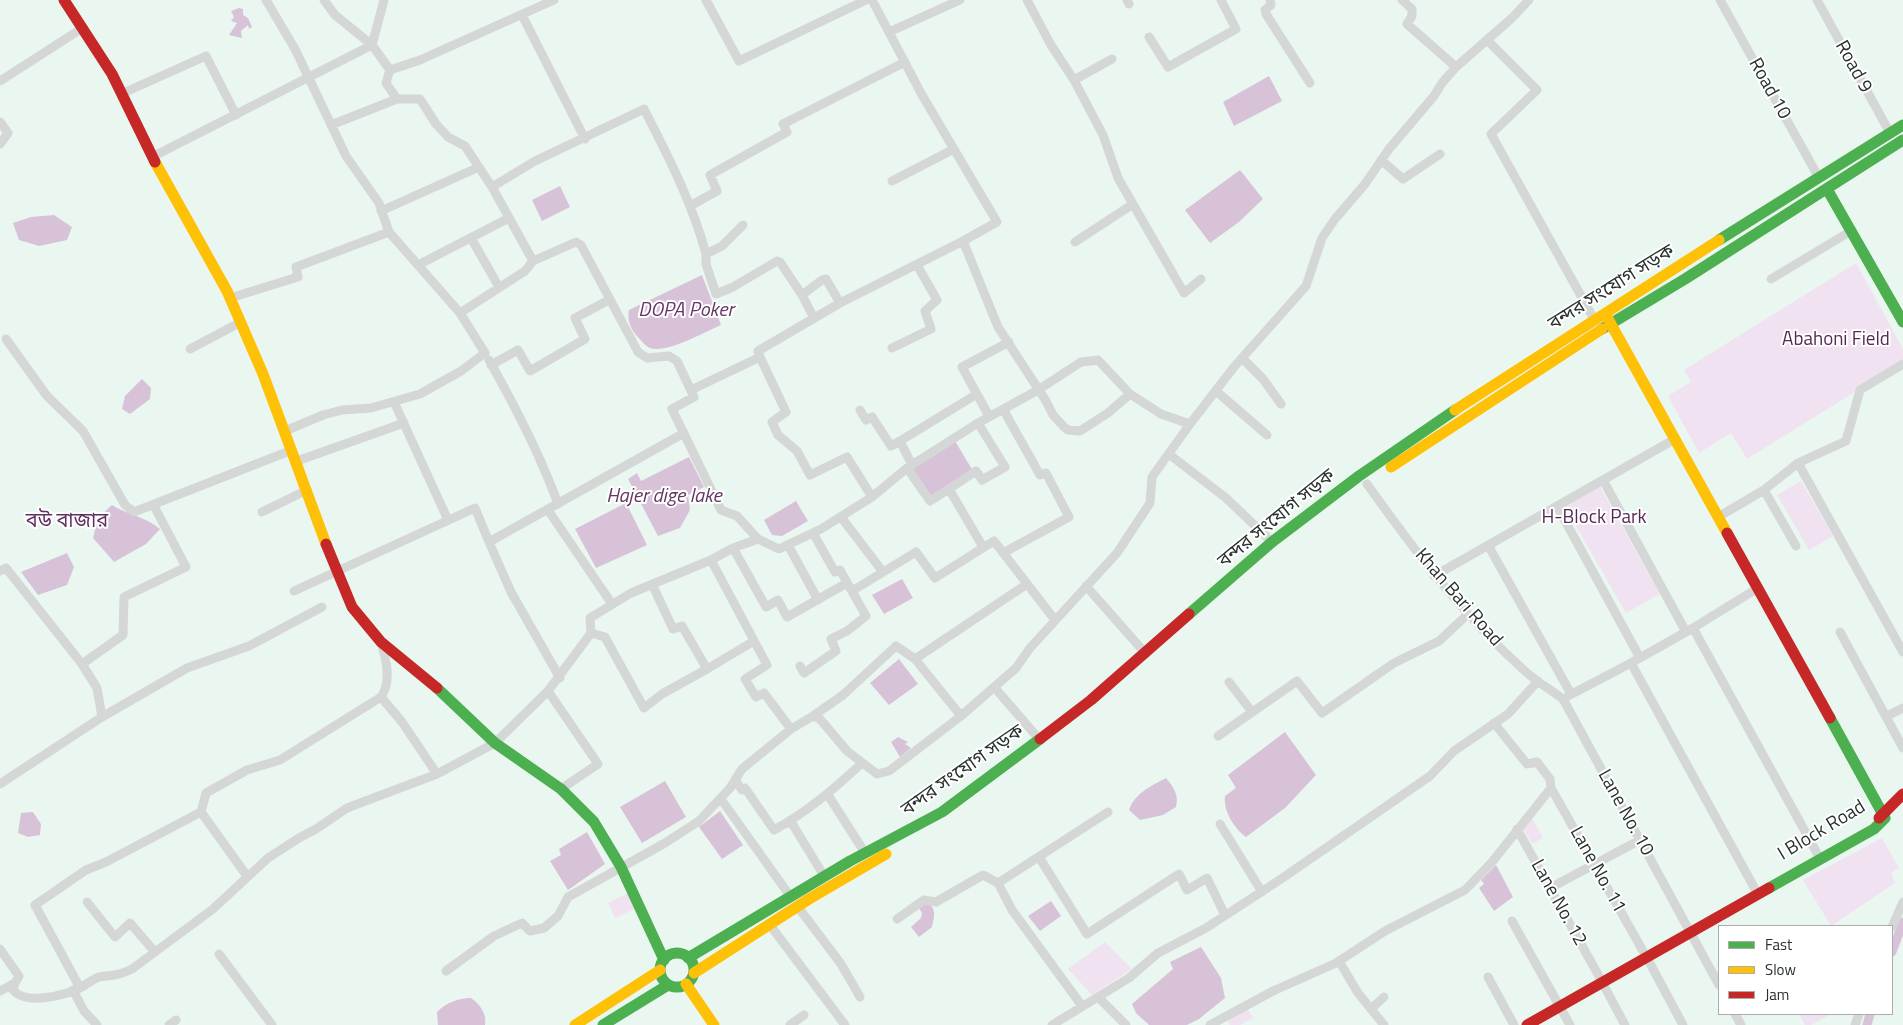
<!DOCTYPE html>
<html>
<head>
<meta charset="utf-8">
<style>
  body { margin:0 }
  #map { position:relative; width:1903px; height:1025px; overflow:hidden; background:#eaf7f0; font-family:"Titillium Web",sans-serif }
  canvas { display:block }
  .legend { position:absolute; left:1718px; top:925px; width:175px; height:90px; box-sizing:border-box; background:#fff; border:1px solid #a9adab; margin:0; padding:6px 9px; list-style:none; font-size:15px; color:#28312c }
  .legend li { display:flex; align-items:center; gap:10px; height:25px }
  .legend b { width:25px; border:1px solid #a9adab }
</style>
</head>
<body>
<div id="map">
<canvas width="1903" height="1025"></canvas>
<ul class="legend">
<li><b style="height:6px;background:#4caf50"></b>Fast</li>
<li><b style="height:6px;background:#ffc107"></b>Slow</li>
<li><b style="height:6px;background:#c62828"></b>Jam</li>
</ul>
</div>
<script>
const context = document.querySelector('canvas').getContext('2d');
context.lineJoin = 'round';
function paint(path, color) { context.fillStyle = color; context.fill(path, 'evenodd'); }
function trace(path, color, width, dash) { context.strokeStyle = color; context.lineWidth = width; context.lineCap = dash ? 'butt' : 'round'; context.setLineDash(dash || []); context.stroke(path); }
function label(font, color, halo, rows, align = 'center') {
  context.font = font + ' "Titillium Web","Noto Sans Bengali",sans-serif'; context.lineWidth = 4; context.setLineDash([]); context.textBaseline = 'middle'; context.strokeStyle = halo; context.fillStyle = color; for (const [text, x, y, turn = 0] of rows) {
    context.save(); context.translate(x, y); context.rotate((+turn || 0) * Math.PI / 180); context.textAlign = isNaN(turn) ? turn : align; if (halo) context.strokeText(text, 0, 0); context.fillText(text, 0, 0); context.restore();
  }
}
paint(new Path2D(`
  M1856,263L1903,349V362L1747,459L1731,433L1699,453L1668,396L1691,382L1684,370Z
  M1801,481L1833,536L1809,550L1777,495Z
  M1600,487L1660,594L1626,613L1565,507Z
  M1531,816L1543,838L1532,844L1522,827Z
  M1882,838L1899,868L1891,873L1895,883L1831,926L1803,880Z
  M628,893L636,908L615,918L608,903Z
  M1105,942L1132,969L1092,995L1068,969Z
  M1247,1008L1253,1018L1240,1025H1230L1227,1020Z
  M1799,1014H1831L1811,1025H1805Z`), '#f0e2f1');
paint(new Path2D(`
  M239,8L243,9V15L248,18L252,27L249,29L248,25L241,31L242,38L229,35L237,23L231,21L234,17L231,11Z
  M1269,76L1282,101L1234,126L1223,102Z
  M1240,170L1263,199L1239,222L1210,243L1185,210Z
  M560,186L570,207L542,221L532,200Z
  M54,215L72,227L67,240L39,246L19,240L13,223L31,217Z
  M702,275L721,325C705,332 666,354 650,348C645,346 640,339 636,335C630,328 627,318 629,310Z
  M142,379L151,388L150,399L130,414L122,409L125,396Z
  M955,441L973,471L931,498L911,469Z
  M689,457L704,487L688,495L690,510L680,528L658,536L628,479L637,473L641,481Z
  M796,501L808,521L782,536L772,535L764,520Z
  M626,503L647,545L596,568L575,529Z
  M112,505C128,515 146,517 160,529L146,544L114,562L93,538L98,518Z
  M67,553L74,567L67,585L38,595L21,572Z
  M902,579L913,598L884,614L872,595Z
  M899,659L918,684L889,705L870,683Z
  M1285,732L1316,775L1285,808L1246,837C1234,828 1223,811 1225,796L1236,788L1228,775Z
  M898,737L908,742L905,744L911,748L900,757L891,742Z
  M1166,778C1174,787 1179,796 1176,807L1163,815L1140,820L1129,810C1135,793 1151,786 1166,778Z
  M665,781L686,817L642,843L620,807Z
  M720,811L743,845L722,859L699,827Z
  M33,812L41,824L40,835L28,837L18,833L21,813Z
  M587,832L605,864L568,890L550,861L561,855L559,849Z
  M1496,865L1513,897L1494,911L1479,888L1484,884L1481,880Z
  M1051,901L1061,916L1040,931L1028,916Z
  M928,903C937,909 934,918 932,927L919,937L911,927L921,918L922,913L919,908Z
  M1201,947L1221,978L1225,998L1199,1019L1187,1025H1149L1136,1013L1132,1004L1173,969L1170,962Z
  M471,998C480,1004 487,1014 485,1025H438L437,1012C446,1003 458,998 471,998Z`), '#d8c2d8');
trace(new Path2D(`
  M1892,952L1903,922
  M1867,1025L1870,1014`), '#d8c2d8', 9);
trace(new Path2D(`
  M266,0L295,49L346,156L379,203L389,232L460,313
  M324,0L335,15L372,45L384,0
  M706,0L739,61L866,0
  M872,0L922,95L997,222L963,241L998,327L1046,401L1053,415L1064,427L1068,430L1080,431L1108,413L1130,394L1161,414L1190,424
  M1027,0L1051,45L1074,80L1112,59
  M1127,0L1129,4
  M1270,0L1271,5L1265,10L1266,14L1310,83
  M1402,0L1412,9V16L1407,24L1456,67
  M1720,0L1819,178
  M1817,0L1890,133
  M522,15L585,139
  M889,32L960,0
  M1149,37L1168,67L1236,29L1221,0
  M1488,41L1537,90L1491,134L1595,321
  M390,70L386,83L397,99H420L436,124L448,137L465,146L492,187L533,261
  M1074,80L1103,135L1118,178L1184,293L1201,279
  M0,81L81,29
  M121,94L206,56L236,115
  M0,122L8,133L0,144
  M331,125L397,99
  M152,157L372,45L390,70L420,60L554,0
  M1381,160L1403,179L1440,154
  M892,181L954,149
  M492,187L535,161L644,109C668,156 692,202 706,254L722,246L743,225
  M690,206L717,191L710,175L787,132L783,124L905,62
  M381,211L479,167
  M471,238L499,287
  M1075,242L1133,204
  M706,254V264L716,294L733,287L777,261L780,262L802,295L822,280L826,279L840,303
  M418,265L509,218
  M1771,279L1851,231
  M802,295L814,318
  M230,298L298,277L296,267L389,232
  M6,339L47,396L83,431L125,505L134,512L292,450
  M892,348L931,329L925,311L937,300L917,265
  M190,349L241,322
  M760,357L758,351L840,303L963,241
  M1242,358L1263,379L1281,404
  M489,360C515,406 540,454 558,504
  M491,365L518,350L530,371L585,339L575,318L609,300
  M691,390L760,357L786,412L772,422L778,435L797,451L810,475L847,457L872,497
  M1216,391L1267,435
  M394,402L448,520
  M860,410L866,420L872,417L891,446L900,441L912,465
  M989,416L962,367L1009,342
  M285,431L323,415L342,410L371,408L420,394L461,371L485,353L460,313L525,271L533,261L576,242L581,245L638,352L647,358L669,356L677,361L694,397L672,409L721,510L737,516L758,539
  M1675,439L1603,480L1686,632
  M900,441L977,394
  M1170,455L1226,498L1272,542
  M297,461L404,423
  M1798,463L1903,652
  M907,468L930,501L949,489L983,547
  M1367,484C1415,551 1464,617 1526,672C1537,682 1551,690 1563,699L1719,985
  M949,489L976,471L982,480L1005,467L978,423
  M1764,490L1798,463L1846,441L1860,390L1903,364
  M1557,506L1640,658
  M548,510L612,604
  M262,512L307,490
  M841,517L883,572
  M1718,517L1764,490L1796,546
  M788,545L818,600
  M1488,545L1571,694
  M733,548L766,607L778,600L787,617L847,583
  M1003,553L1069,517L1046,473L1040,475L1003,409
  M711,560L767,665L745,679L756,697L764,693L791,729
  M0,571L6,568L82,664
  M1434,576L1603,480
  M1086,586L1146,654
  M1758,588L1693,628L1818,855
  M294,591L475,508L489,542
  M852,591L916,552L935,578L994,541L1055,620
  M1693,628L1631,663L1755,889
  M1840,632L1903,748
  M591,633L605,637L644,708L662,694L707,669L682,626L673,629L652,584
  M800,666L804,673L836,651L831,639L847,631L866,616L840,570L835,572L813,533
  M707,669L754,641
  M560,678L511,592L489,542L684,433
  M1229,682L1252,712
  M995,688L1039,739
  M548,691L598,764L561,789
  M1568,696L1631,663
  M381,697L402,722L437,774
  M813,716L843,695L896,646L915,659
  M961,716L915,659L1027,584
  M1887,716L1903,708
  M102,717L187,668L249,646L322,607
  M1494,723L1527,764L1537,762L1550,779L1551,788L1643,951
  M1218,736L1297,681L1322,713L1394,663L1439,641L1468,614
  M735,780L742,790L745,788L774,830C807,812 834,789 862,763
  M0,784L102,717L97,688L82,664L123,635L124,597L186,567L154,506
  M828,795L865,853
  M721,799L790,896
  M201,812L247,876
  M789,823L793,825L824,876
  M1220,824L1262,892
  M1517,829L1600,978
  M1039,857L1087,934L1179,874L1187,890L1207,878L1225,915
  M998,883L1108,812
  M1550,888L1640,840
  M87,902L115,937L130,923L155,952
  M798,907L841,964L860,997
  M897,919L924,900L936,902L983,875L998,883L1012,910L1082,1006
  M1512,921L1570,1025
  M770,925L845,1025
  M1892,927L1903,902
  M0,949L19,976L15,983
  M219,954L272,1025
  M1646,956L1683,1025
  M1339,961L1358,993L1384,1025
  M446,971L494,936L522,923L530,931L544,928L558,916L568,897L665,843L699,821L730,788L742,769L791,729L813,716L820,719L847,751L877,774L889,771L961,716L1016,668L1030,648L1117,553L1150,503L1152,477L1190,424L1234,367L1306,286L1322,238L1335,219L1365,184L1389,149L1434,96L1442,83L1456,67L1512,18L1529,0
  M1488,977L1514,1025
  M1602,982L1625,1025
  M80,988L35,905L86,870L106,862L201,812L206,793L247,770L280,760L381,697C392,681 386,659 381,642
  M73,990L84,1011L97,1025
  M0,991L15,983L13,990C26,1006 66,995 82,987C87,984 93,979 99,977C113,975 118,976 132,969L213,909L268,858L299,838L316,829L347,808L437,774L495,743L548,691L591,633L590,618L631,593L711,560L733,548L758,539L779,549L821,529L872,497L907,468L978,423L1038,390L1081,362L1098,360L1130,394
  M1098,997L1126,1025
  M1372,1008L1384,997
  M1735,1014L1741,1025
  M169,1025L176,1020
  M790,1025L804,1015
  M1052,1025L1129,978L1158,953L1206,928L1284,877L1430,776L1454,751L1508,714L1538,681
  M1210,1025L1273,991L1336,963L1385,931L1465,890L1492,862L1551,788
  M1855,1025L1859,1014`), '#d4d7d5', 9);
trace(new Path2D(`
  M1827,189L1903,322
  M1719,240L1903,125
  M1602,329L1685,279L1903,140
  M1189,614L1272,542L1359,476L1455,410
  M437,688L495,743L561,789L594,822L621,867L664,960
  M1769,888L1874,829L1885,818L1830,718
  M660 970a17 17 0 1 1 34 0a17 17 0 1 1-34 0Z
  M688,958L850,861L942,812L1040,739
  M603,1025L668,985`), '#4caf50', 11);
trace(new Path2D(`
  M155,162L227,291L263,374L326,544
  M1607,317L1727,533
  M1455,410L1719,240
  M1391,467L1602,329
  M694,973L809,899L886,854
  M686,984L714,1025
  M575,1025L660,970`), '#ffc107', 11);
trace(new Path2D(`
  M64,0L112,74L155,162
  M1727,533L1830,718
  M326,544L352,607L381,642L437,688
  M1040,739L1091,700L1189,614
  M1879,818L1903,794
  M1527,1025L1769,888`), '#c62828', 11);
label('19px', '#28312c', '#fff', [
  ["Road 9",1853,67,61],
  ["Road 10",1769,89,61],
  ["বন্দর সংযোগ সড়ক",1612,288,-32],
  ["বন্দর সংযোগ সড়ক",1277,519,-39],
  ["Khan Bari Road",1458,598,49],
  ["বন্দর সংযোগ সড়ক",963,771,-35],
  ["Lane No. 10",1625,813,61],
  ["I Block Road",1822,831,-31],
  ["Lane No. 11",1597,870,61],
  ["Lane No. 12",1558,903,61]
]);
label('19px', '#562955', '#fff', [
  ["Abahoni Field",1836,340],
  ["H-Block Park",1594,518]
]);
label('italic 20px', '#653663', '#fff', [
  ["DOPA Poker",686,311],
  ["Hajer dige lake",664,497]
]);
label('20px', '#623061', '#fff', [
  ["বউ বাজার",67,522]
]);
</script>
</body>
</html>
